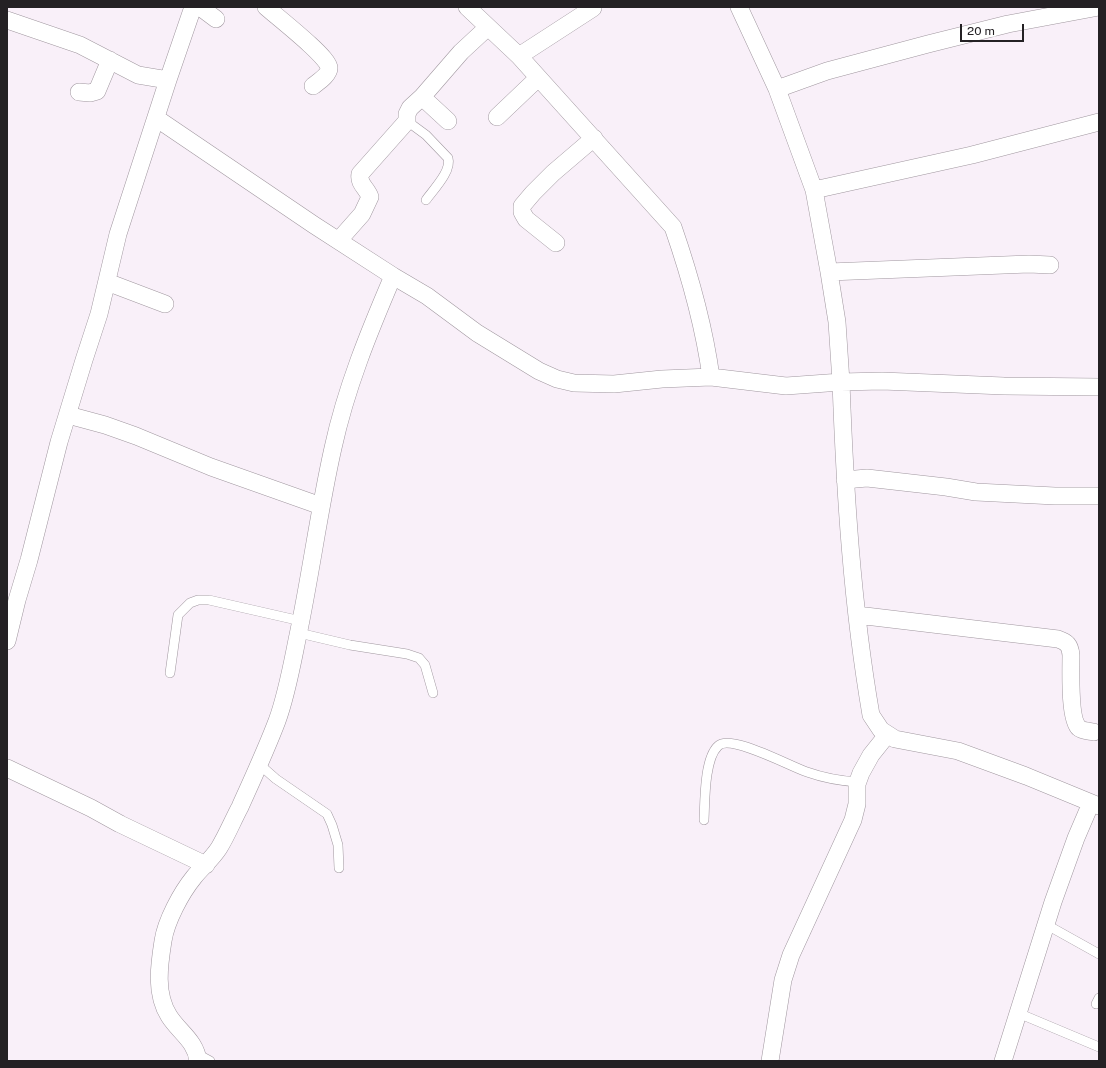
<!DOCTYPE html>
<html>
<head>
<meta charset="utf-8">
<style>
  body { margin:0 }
  #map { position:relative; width:1106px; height:1068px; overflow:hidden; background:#f9f0f9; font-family:"Public Sans",sans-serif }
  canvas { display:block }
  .frame { position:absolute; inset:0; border:8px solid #242124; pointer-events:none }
  .scale { position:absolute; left:960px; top:24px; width:64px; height:18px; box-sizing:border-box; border:2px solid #242124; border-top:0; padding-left:5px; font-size:12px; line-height:14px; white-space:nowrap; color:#242124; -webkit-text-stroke:3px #fff; paint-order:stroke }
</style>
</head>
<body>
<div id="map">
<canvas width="1106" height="1068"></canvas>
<div class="frame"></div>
<div class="scale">20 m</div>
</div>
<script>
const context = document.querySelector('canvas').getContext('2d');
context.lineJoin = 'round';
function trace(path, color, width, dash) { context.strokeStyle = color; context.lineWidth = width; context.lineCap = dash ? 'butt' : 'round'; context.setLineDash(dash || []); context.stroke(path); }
const lane = new Path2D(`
  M407,121L426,135L448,158C452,171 433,190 426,200
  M299,633L350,645L407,654L419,658L425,665L433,693
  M170,673L178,615L190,603L198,600H209L301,621
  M260,765L276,779L327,814L332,825L338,845L339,868
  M704,820C705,802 704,759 718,746C730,733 791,767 807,772C824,778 840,781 858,782
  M1047,925L1099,954
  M1096,1004L1099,998
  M1018,1013L1099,1047
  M197,1054L210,1061`);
const street = new Path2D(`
  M200,7L216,19
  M266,7C276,16 330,58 329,68C329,75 318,82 313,86
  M467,7L519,56L673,227C690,276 704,326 711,377
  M739,7L777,89L814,190L829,272L837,322L841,382L882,381L1004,386L1099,387
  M7,20L80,45L138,75L168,80
  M519,56L593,8
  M777,89L827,71L928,44L1008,24L1099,7
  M79,92L90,93L97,91L110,60
  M422,97L448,121
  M497,117L538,78
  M156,118L314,225L393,276L427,296L477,333L539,371L557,379L574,383L614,384L662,379L711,377L786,386L841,382C845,493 852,605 871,715L881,730L895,739L958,751L1026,776L1099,806
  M814,190L972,155L1099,122
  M339,240L362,214L370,197C367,188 358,184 360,174L407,121V114L410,108L422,97L461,52L488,27
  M556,243L526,219L522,212V206L533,193L553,173L594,138
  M829,272L1029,264L1050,265
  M107,282L165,304
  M68,415L105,425L136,436L211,467L321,506
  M845,480L867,478L946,487L976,492L1055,496H1099
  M857,615L1058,639C1067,642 1070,645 1071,655C1071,669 1069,719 1079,728C1082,731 1089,731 1094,732
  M7,641L17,600L29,560L59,442L84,360L99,314L118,234L168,80L193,7
  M7,768L91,808L120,824L206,865
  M198,1061C196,1041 179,1032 169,1016C155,994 159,966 163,941C166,921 181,893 194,877C202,867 212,859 219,848C227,835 233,820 240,807C253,778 266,750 277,721C287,694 292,664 298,635C311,573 319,510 333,448C346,388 369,332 393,276
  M770,1061L783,980L791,955L853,820L857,804V784L861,773L871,755L887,735
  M1003,1061L1053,902L1076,838L1091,803`);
trace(lane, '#a0979f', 10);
trace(street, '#a0979f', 18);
trace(lane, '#fff', 9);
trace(street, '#fff', 17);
</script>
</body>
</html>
